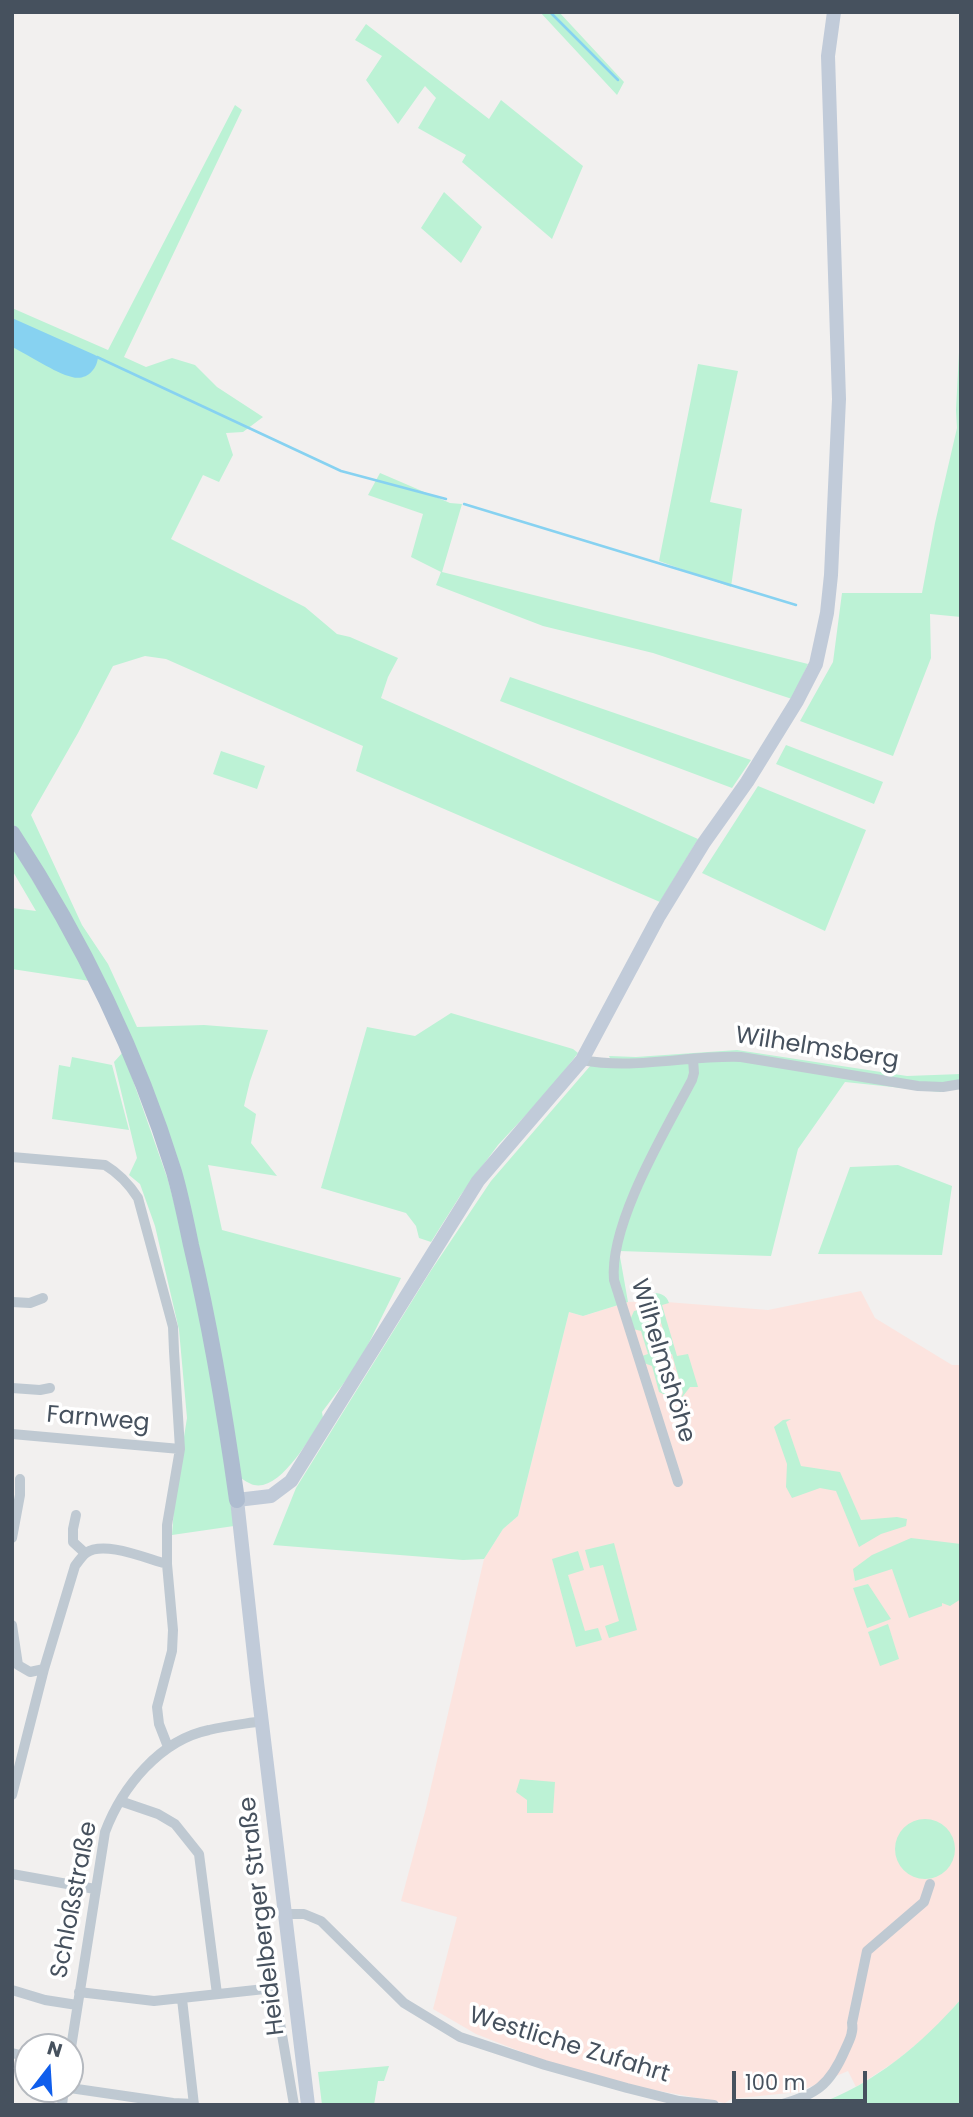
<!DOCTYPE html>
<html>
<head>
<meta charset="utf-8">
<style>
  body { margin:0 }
  #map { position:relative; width:973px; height:2117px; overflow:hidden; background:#f2f0ef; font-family:Poppins,sans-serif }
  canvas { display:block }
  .frame { position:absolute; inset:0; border:14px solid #46515e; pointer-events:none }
  .north { position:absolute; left:14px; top:2033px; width:70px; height:70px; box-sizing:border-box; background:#fff; border:2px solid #b5b9bf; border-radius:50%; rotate:17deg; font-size:19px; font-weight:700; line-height:28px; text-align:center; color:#46515e }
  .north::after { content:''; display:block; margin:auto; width:24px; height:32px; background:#105eec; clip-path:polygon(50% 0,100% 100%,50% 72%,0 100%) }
  .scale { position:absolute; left:732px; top:2071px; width:135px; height:32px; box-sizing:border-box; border:4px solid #46515e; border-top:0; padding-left:9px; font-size:21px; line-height:24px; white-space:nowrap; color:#46515e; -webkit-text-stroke:5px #fff; paint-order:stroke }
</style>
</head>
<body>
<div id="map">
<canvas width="973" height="2117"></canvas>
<div class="frame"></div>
<div class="north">N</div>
<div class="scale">100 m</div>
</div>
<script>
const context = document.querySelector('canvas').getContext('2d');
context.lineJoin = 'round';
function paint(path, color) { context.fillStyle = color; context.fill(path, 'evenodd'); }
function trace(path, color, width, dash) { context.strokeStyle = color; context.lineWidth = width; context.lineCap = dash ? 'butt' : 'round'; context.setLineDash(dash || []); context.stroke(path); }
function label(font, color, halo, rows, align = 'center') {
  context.font = font + ' Poppins,sans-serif'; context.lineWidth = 7; context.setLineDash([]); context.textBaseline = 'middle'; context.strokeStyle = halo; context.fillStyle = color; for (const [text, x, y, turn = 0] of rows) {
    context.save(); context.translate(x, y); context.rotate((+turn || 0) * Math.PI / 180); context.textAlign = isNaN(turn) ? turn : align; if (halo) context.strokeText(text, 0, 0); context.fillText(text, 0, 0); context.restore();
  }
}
paint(new Path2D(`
  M861,1291L875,1318L952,1365H961V1999L937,2027L896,2061L856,2087L848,2071L798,2092L731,2099L725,2103L621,2084L550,2063L476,2034L433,2009L457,1917L401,1901L426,1808L484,1559L503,1529L518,1516L569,1312L583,1316L628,1302L654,1301L768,1310Z`), '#fce4df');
paint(new Path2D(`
  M540,12H559L624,82L617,95Z
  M366,24L489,119L501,100L583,166L552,239L462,162L466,155L418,128L436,98L425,86L398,124L366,80L382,56L355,40Z
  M235,105L242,110L124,357L146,367L172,358L195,365L217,387L263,417L243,432L226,433L233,455L219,482L203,475L171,539L305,607L337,634L350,637L398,658L388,677L381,698L698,839L660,902L356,771L363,746L166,659L145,656L113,666L78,733L31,815L82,925L108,964L137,1027L204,1025L268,1030L250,1081L244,1106L256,1114L251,1143L277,1176L208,1165L222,1230L401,1278L359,1363L322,1412L323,1418C310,1437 281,1491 254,1485C249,1484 243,1479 239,1477L174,1154L20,834L12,822V308L108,350Z
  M444,192L482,227L461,263L421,228Z
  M961,314V617L930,614L931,658L893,756L800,721L833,662L842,593H922L935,523L957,428L956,410Z
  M698,364L738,371L710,502L742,509L731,587L659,561Z
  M380,473L450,503L462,504L442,572L808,664L792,699L653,653L543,626L436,585L441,572L411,557L423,514L368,495Z
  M510,677L751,760L732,788L500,701Z
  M786,745L883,782L874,804L776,764Z
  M221,751L265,766L257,789L213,774Z
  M758,786L866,830L825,931L702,873Z
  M12,846L67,937L90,981L12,969V908L36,911L12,870Z
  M451,1013L573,1049L578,1053L552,1087L498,1145L460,1196L431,1242L419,1238L416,1226L406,1213L321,1188L367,1027L415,1036Z
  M737,1050L907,1076L961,1074V1087L940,1092L845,1082L798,1149L771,1256L619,1251L628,1302L583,1316L569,1312L518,1516L503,1529L484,1559L463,1560L273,1545L296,1488L430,1272L491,1181L591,1065H613L609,1056L636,1057Z
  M123,1052L168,1180L200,1300L234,1526L172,1535L175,1493L187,1418L179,1330L155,1226L140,1184L129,1175L137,1158L114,1062Z
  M72,1057L112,1065L129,1130L52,1119L59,1065L70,1067Z
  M898,1165L952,1186L942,1255L818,1254L850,1167Z
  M651,1293C660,1293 666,1294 669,1303L662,1305L677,1356L688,1354L698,1387H690L680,1400L683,1393L672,1354L665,1356L664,1352L668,1345L658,1313L643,1301V1298Z
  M638,1310L646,1312L651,1326L644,1328L651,1349L659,1354L661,1360L655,1361L664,1392L672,1398L659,1392L652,1366L644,1363L642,1356L648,1354L641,1331L633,1329L630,1320L634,1311Z
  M791,1419L786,1422L801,1466L840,1472L861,1520L897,1517L907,1519L906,1526L881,1534L859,1547L836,1491L820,1488L792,1498L786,1487L787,1464L774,1427L783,1420Z
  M911,1538L961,1544V1599L950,1606L942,1603V1606L909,1618L892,1569L855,1581L853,1569L872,1555Z
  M614,1543L637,1630L609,1638L605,1626L619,1621L603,1565L590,1568L585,1550Z
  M578,1551L584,1570L568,1575L585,1631L598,1628L602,1640L576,1647L552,1559Z
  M868,1584L891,1619L867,1628L853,1588Z
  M888,1624L899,1659L880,1666L868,1632Z
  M520,1779L555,1782L553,1813H527V1800L516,1792Z
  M895 1849a30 30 0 1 1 60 0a30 30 0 1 1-60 0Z
  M961,1999V2105H816C874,2084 922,2044 961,1999Z
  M389,2066L384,2081H378L374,2105H322L318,2072Z`), '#bcf2d5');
paint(new Path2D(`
  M12,318L95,355L98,357C97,370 86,381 72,377C55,373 29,355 12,347Z`), '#87d2f1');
trace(new Path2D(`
  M550,12L618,80
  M97,357L341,471L446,499
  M464,504L796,605`), '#87d2f1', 2.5);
trace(new Path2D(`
  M582,1060C634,1070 689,1055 741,1057L918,1086L943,1087L961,1084
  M12,1157L105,1165C120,1174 129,1184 138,1198L173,1327L174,1351L180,1449L167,1525V1564L173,1630L172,1651L157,1707L159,1724L168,1747
  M12,1302L30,1303L43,1298
  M12,1388L40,1390L50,1388
  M12,1434L180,1449
  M678,1482L614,1280C609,1224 665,1131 692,1080L694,1073L693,1059
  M76,1515L73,1529V1542L85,1553
  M12,1538L20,1495V1479
  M12,1625L18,1665L30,1672L44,1669
  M12,1795L44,1669L75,1566C78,1562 82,1556 86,1553C104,1540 147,1559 167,1564
  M120,1801L158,1814L175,1824L199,1854L217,1994
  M12,1874L95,1889
  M286,1914H304L321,1921L404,2003L460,2037L545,2065L627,2088L679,2101L714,2105
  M12,1990L45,2000L77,2005
  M79,1992L154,2001L274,1988L294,2105
  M182,1999L194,2105
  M12,2053L28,2057
  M70,2054L105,1832C122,1787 160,1740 209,1730C226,1726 244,1724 262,1721
  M70,2088L173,2103L194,2104
  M62,2105L64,2089
  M779,2105C816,2095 830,2085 845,2050C849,2041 854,2032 852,2023L867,1951L924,1902L930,1884`), '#bfc9d2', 10);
trace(new Path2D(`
  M308,2105L257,1682L237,1500L271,1496L291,1481L478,1181L582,1060L659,916L703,844L747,782L797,701L816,664L827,613L831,575L839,399L828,56L834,12`), '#c1cbd9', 14);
trace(new Path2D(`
  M12,833C80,937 137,1053 174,1172C181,1196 186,1221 191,1245C211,1329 225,1414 237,1500`), '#aebcd0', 16);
label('24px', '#46515e', '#fff', [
  ["Wilhelmsberg",817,1049,9],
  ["Wilhelmshöhe",662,1361,73],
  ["Farnweg",98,1420,5],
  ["Schloßstraße",75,1900,-79],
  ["Heidelberger Straße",263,1916,-97],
  ["Westliche Zufahrt",569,2046,17]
]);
</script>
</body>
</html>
